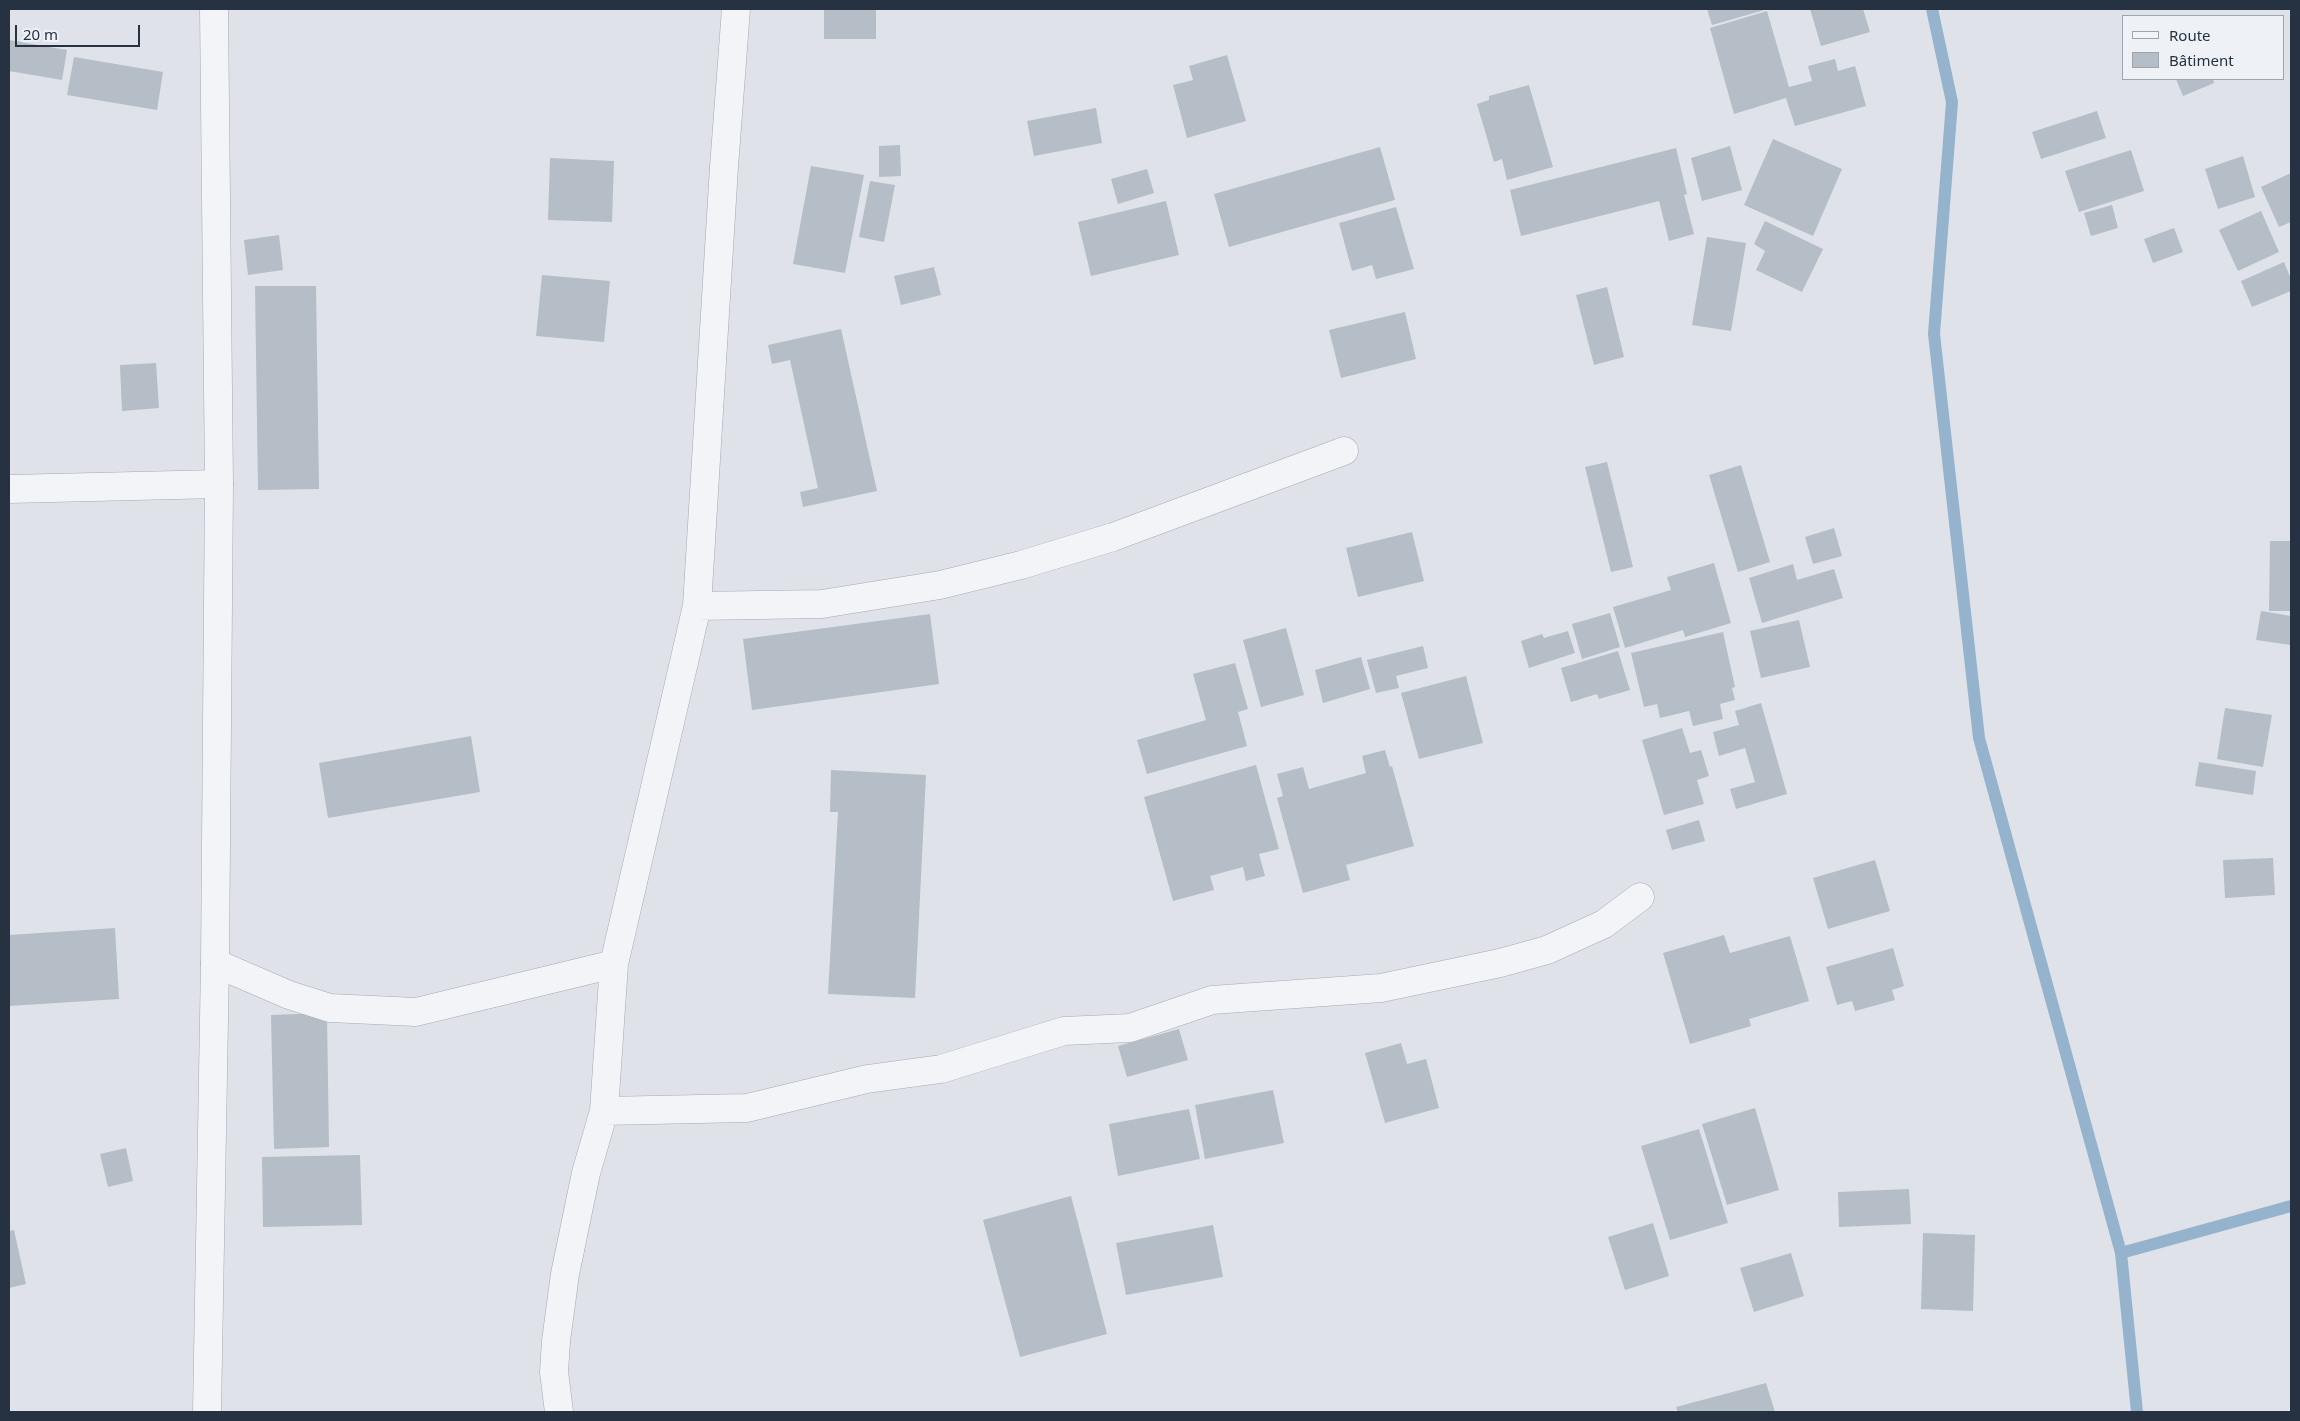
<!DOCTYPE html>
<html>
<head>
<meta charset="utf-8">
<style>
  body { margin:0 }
  #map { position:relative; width:2300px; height:1421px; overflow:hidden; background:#dfe3e9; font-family:"Noto Sans",sans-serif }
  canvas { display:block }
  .frame { position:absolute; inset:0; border:10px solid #263242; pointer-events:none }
  .legend { position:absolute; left:2122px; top:15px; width:162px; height:65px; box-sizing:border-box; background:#eef2f7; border:1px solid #9ea5af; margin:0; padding:6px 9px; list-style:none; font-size:15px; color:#263242 }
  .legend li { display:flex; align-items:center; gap:10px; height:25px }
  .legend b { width:25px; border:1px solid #9ea5af }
  .scale { position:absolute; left:15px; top:25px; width:125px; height:22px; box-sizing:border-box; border:2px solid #263242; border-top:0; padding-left:6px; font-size:15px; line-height:18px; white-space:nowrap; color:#263242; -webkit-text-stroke:4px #eef2f7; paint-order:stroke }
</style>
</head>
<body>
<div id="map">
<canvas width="2300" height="1421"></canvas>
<div class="frame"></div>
<ul class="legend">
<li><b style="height:6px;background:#f2f4f7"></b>Route</li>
<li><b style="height:14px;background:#b5bdc7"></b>Bâtiment</li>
</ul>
<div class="scale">20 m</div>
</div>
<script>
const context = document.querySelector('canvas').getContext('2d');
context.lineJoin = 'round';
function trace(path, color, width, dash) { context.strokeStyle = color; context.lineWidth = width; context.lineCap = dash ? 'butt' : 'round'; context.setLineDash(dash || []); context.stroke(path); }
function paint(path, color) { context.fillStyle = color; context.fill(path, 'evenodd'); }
trace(new Path2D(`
  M1932,9L1952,102L1934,334L1979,738L2121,1253
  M2137,1412L2121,1253L2291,1206`), '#96b3cd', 12);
paint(new Path2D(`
  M824,9H876V39H824Z
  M1707,9H1768L1712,25Z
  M1810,9H1863L1870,32L1821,46Z
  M1767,11L1789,87L1812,81L1808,66L1835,59L1838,71L1855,66L1866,106L1795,126L1786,98L1734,114L1710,28Z
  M9,40L67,50L62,80L9,71Z
  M1227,55L1246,121L1187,138L1173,85L1193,80L1189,66Z
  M74,57L163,72L157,110L67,95Z
  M2176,79H2213L2214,83L2183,96Z
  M1529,85L1553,167L1507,180L1502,159L1494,162L1477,104L1489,100V96Z
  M1096,108L1102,143L1034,156L1027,121Z
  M2097,111L2106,138L2041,159L2032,132Z
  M1773,139L1842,169L1813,236L1744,205Z
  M900,145L901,176L879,177V146Z
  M1730,146L1742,190L1702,201L1691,158Z
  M1380,147L1395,200L1229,247L1214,194Z
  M1676,148L1687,194L1684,195L1694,234L1669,241L1659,201L1521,236L1510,190Z
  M2131,150L2144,191L2079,212L2065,171Z
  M2243,156L2255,197L2218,209L2205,169Z
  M550,158L614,161L612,222L548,220Z
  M811,166L864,175L845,273L793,264Z
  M1147,169L1154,193L1118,204L1111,179Z
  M2291,173V222L2279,227L2261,187Z
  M870,181L895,185L884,242L859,237Z
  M1166,201L1179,255L1091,276L1078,222Z
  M2112,205L2118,228L2091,236L2084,213Z
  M1396,207L1414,269L1376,279L1372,265L1352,271L1339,223Z
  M2261,211L2279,252L2238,271L2219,230Z
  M1765,221L1823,249L1802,292L1756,270L1765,251L1754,244Z
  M2174,228L2183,252L2153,263L2144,239Z
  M279,235L283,270L248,275L244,240Z
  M1707,237L1746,243L1731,331L1692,325Z
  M2284,262L2291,279V291L2252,307L2241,281Z
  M934,267L941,295L901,305L894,276Z
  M542,275L610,281L604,342L536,336Z
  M255,286H316L319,489L258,490Z
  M1607,287L1624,357L1594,365L1576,295Z
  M1405,312L1416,359L1341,378L1329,330Z
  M841,329L877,491L803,507L800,492L818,488L790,360L772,364L768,345Z
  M156,363L159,408L122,411L120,365Z
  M1607,462L1633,567L1611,572L1585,467Z
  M1741,465L1770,562L1738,572L1709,475Z
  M1834,528L1842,556L1813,564L1805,537Z
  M1412,532L1424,581L1358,597L1346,548Z
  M2270,541H2291V611H2269Z
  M1714,563L1731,623L1685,637L1683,630L1625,648L1613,607L1671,590L1667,577Z
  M1793,564L1797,580L1834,569L1843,598L1762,623L1749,578Z
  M2261,611L2291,616V645L2256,640Z
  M1610,613L1620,647L1582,659L1572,624Z
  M930,614L939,684L752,710L743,639Z
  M1799,620L1810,667L1761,678L1750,631Z
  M1286,628L1304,695L1261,707L1243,640Z
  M1568,631L1575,653L1529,668L1521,641L1542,634L1544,638Z
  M1723,632L1735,687L1732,688L1735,700L1720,704L1723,719L1693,726L1689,711L1660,718L1657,704L1644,707L1631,653Z
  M1423,646L1428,668L1396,676L1399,688L1376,693L1367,660Z
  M1618,651L1630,690L1599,699L1597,694L1571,702L1561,668Z
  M1361,657L1370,689L1323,703L1315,670Z
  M1235,663L1248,709L1238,712L1247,746L1147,774L1137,740L1206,720L1193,674Z
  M1466,676L1483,743L1419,759L1401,693Z
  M1761,703L1787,794L1736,809L1730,789L1755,782L1745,748L1719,756L1713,732L1739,725L1735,711Z
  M2225,708L2272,715L2263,767L2217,759Z
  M1682,728L1690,753L1701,750L1709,776L1697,780L1704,804L1664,815L1642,740Z
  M471,736L480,792L328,818L319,763Z
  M1385,750L1390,767L1392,766L1414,846L1346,865L1350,880L1303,893L1277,798L1283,796L1277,774L1303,767L1309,789L1366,773L1362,756Z
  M2199,762L2256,771L2253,795L2195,786Z
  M1256,765L1279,849L1259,854L1265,876L1246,881L1243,867L1210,876L1214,890L1173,901L1144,797Z
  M831,770L926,775L915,998L828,994L838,812H830Z
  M1699,820L1705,841L1672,850L1666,830Z
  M2273,858L2275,895L2225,898L2223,860Z
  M1875,860L1890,911L1828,929L1813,878Z
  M115,928L119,999L9,1006V935Z
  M1724,935L1730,953L1790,936L1809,1001L1749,1019L1751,1026L1690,1044L1663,953Z
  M1893,948L1904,986L1892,990L1895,1000L1855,1011L1852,1001L1837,1005L1826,967Z
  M327,1013L329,1147L274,1149L271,1015Z
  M1179,1029L1188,1060L1127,1077L1118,1046Z
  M1401,1043L1407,1064L1426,1059L1439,1108L1385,1123L1365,1053Z
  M1273,1090L1284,1143L1205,1159L1195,1105Z
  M1755,1108L1779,1190L1727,1205L1702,1124Z
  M1189,1109L1200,1159L1118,1176L1109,1124Z
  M1699,1129L1728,1223L1670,1240L1641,1146Z
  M126,1148L133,1181L108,1187L100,1154Z
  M360,1155L362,1225L263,1227L262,1157Z
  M1909,1189L1911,1224L1839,1227L1838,1192Z
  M1071,1196L1107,1334L1020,1357L983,1220Z
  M1653,1223L1669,1276L1625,1290L1608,1237Z
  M1213,1225L1223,1277L1126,1295L1116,1243Z
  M14,1230L26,1284L9,1288V1231Z
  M1923,1233L1975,1235L1973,1311L1921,1309Z
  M1791,1253L1804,1296L1754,1312L1740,1268Z
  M1766,1383L1775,1412H1678L1676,1407Z`), '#b5bdc7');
const minor = new Path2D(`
  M9,489L219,484
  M697,606L822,604L940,585L1021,565L1113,537L1344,451
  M215,963L289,995L330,1008L416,1012L614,964
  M604,1111L747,1108L867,1079L941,1069L1064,1031L1130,1028L1212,1000L1381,988L1500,963L1547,950L1604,924L1640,897
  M559,1412L554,1372L556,1341L565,1274L586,1173L604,1111L614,964L697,606L724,167L736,9`);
const tertiary = new Path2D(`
  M207,1412L215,963L219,484L214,9`);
trace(minor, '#a4aab4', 29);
trace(tertiary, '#a4aab4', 29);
trace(minor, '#f2f4f7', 28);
trace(tertiary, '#f2f4f7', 28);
</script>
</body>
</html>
